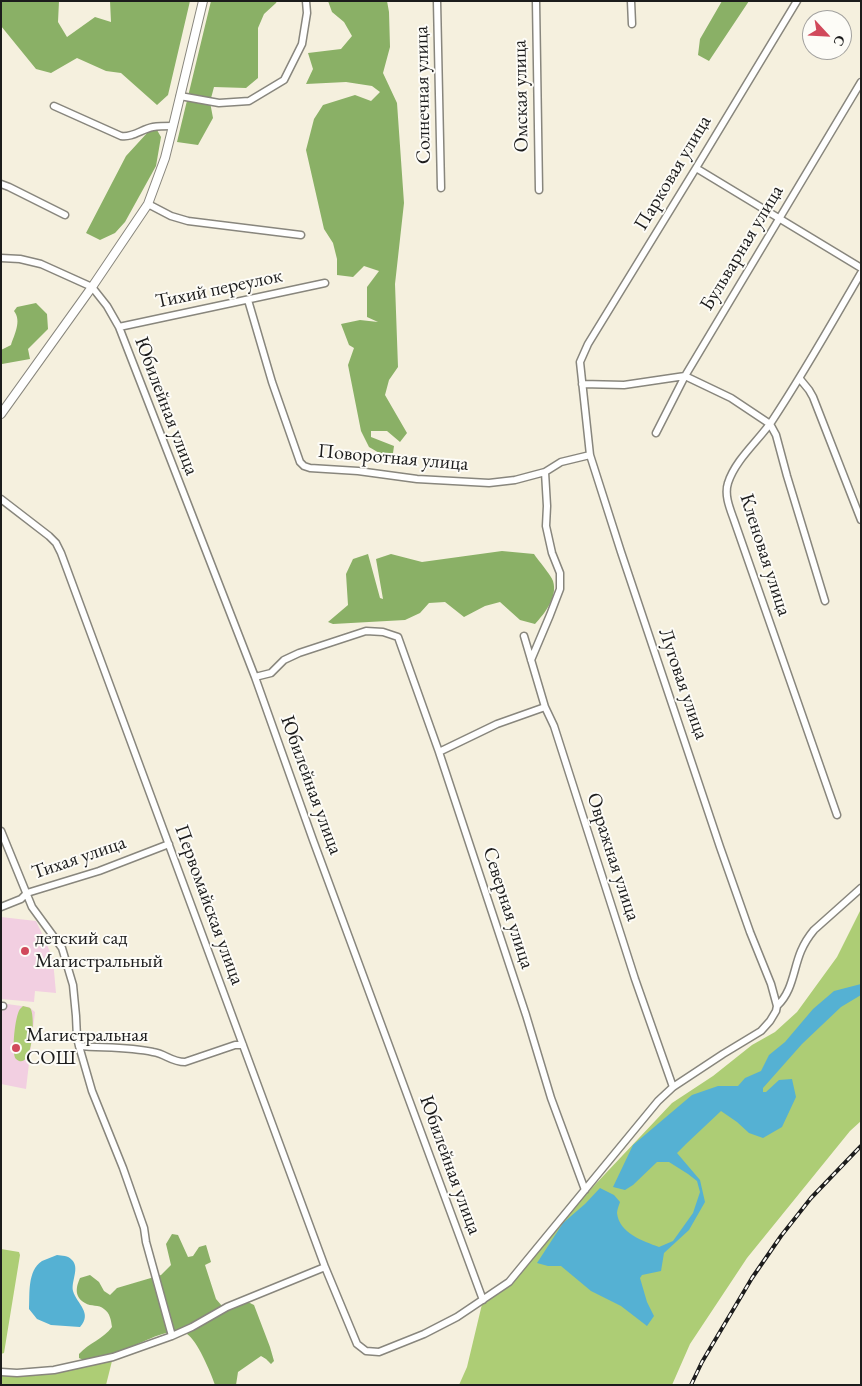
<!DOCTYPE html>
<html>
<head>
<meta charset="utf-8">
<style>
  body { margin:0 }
  #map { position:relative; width:862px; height:1386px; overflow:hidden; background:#f5f0de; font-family:"EB Garamond",serif }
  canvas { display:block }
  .frame { position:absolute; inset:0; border:2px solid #1c1c1c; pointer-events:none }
  .north { position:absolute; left:802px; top:10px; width:50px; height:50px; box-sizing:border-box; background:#fdfcf7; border:1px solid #a3a29f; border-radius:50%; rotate:115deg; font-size:14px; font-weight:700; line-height:20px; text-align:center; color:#1c1c1c }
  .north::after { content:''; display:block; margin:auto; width:18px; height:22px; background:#d1495b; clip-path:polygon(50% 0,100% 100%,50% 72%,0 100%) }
</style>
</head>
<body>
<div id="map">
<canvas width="862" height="1386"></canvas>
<div class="frame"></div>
<div class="north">С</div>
</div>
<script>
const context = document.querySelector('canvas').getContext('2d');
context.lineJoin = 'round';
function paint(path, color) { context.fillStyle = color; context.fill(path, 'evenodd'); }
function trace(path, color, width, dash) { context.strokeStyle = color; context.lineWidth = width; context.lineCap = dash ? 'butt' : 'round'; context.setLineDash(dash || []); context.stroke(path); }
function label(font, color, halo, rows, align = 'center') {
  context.font = font + ' "EB Garamond",serif'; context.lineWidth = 4; context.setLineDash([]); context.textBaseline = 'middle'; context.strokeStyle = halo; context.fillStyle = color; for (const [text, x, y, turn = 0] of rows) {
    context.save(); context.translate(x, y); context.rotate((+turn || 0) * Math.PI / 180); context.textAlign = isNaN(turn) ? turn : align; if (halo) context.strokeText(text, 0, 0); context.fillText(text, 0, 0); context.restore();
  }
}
paint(new Path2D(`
  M1,917L36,921L46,942L53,960L56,993L35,991L34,1002L1,999Z
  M7,1004L29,1007L35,1012L26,1089L1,1084V1007L6,1008Z`), '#f2cfe1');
paint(new Path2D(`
  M861,909V1121L850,1131L747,1258L690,1344L672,1385H459L467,1367L483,1300L509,1282L589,1191L672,1103L713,1076L752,1045L775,1032L797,1012L837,957Z
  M23,1006C25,1007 29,1007 30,1008C36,1013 33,1074 16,1059C11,1054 15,1015 20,1009C21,1008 22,1007 23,1006Z
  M1,1249L19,1252L20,1255L4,1353L1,1354Z
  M113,1357L106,1385H1V1371L54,1370Z`), '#adcd75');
paint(new Path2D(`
  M1,1H59L58,22L67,37L95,17L111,22L110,1H190L168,95L157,105L121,73L106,71L77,58L51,73L36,69L1,26Z
  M211,1H277L276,3L264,14L258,28V78L246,88L214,87L210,102L213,118L198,145L177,142Z
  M328,1H387L389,12L390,47L383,73L397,103L404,203L395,284L398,367L389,380L385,395L407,433L400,442L387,431H371V437L394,446L393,453L381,454L369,447L361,431L348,365L354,348L349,345L341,324L360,320L378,322L367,317V287L379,271L364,266L353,277L337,275V259L333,243L324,229L306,150L314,119L323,105L355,95L371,101L380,92L372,86L346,82L306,84L313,69L308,53L341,49L352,36L344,22L332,12Z
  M722,1H749L709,61L698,55L700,39Z
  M157,130L161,137L156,166L125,222L115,233L100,240L86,233L126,156L148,132Z
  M36,303L47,314L48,329L28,349L30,359L2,364L1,363V350L11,345C14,335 22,321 14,311L17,307Z
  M502,551L534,554C538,560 551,575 553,581C558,597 545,613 535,624L520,620L500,602L485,606L464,617L445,602L429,603L420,613L405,620L333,624L328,622L348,605L346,574L353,559L368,554L380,598L383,599L376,559L391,554L422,562Z
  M172,1234L178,1235L188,1257L193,1256L199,1247L206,1245L211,1262L205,1265L216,1299L222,1306L232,1309L240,1304L248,1302L254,1305L270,1347L274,1361L271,1364L266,1359L261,1356L238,1372L236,1385H215C211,1373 197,1340 187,1334C171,1324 137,1346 121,1351C109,1355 95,1357 83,1360L79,1358V1354C89,1343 103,1339 112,1327C111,1320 110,1313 104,1309C99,1304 91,1307 85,1303C74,1297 76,1287 80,1278L90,1275L99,1282L104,1291L110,1295L117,1288L161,1275L171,1265L166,1244Z`), '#8ab066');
paint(new Path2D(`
  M861,984V995L841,1007L802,1044L763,1088V1092H766L779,1080L792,1079L796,1097L782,1127L763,1138L749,1133L737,1122L721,1111L686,1144L677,1153L700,1180L705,1202L689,1230L664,1253L661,1271L642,1275L640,1278L647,1302L654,1316L647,1326L621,1306L591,1291L561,1266H548L537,1263L563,1223L585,1204L600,1188L614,1195L620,1202C619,1205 617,1210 617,1213C619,1233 643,1241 659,1247L673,1241L693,1213L700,1192L697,1181L688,1174L669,1162H657L633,1185L625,1190L613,1187L633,1145L692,1095L718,1086H738L745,1078L761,1071L769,1055L785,1042L813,1009L834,991Z
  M57,1255C62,1256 68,1255 72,1260C80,1268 71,1281 73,1291C77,1304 93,1313 80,1327L51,1325L37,1319L29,1309C30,1294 27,1271 42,1261C47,1259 52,1257 57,1255Z`), '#55b1d3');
const minor = new Path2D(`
  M437,1L441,188
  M536,1L539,190
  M631,1L632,24
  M180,96L219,103L249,101L284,80L302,44L307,13L306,1
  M54,106L121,136C132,138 142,129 153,127C159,126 167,126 173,126
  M696,168L861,268
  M1,184L9,187L65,215
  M148,204L171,216L188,221L301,235
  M1,258L20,259L41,264L92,287L107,306L119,327L255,677L313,840L483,1300
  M248,300L272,382L300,462L304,466L310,468L358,471L417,479L489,483L515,480L545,472L561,462L590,455
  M119,327L325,283
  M800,379L809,390L813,397L861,520
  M582,384L624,385L685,376L731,398L770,424L776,435L787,476L825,601
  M656,433L685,376L861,82
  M1,499L49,536L56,543L61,553L325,1267L357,1344L366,1351L379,1352L424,1334L457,1317L509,1282L658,1101L673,1087L723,1054L761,1031L770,1021L776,1011L777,1006L771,984L750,932L720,847L621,552L590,455L580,362L588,344L696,168L797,1
  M524,636L545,707L554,726L635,979L673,1087
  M531,660L550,615L560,589V573L552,553L546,526L547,506L545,472
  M255,677L271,673L284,660L299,653L366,631L383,632L398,637L439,752L526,1015L551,1098L585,1190
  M439,752L497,724L545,707
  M837,815L734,520C730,509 724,495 728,483C735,460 759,440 772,421C804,373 832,323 861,273
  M1,831L32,907L62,948L73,985L76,1016L77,1038L79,1046L92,1091L123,1168L144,1228L146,1242L172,1336
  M1,907L21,899L27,893L99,871L169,844
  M1,1006H3
  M777,1006C793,991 793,970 801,951C804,944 809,936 814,930L861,888
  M79,1046C103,1048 129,1047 153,1052C166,1054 171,1062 185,1062L235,1045H243
  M1,1372L17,1373L54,1370L113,1357L172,1336L192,1327L227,1307L325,1267`);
const tertiary = new Path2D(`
  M1,414L92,287L148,204L165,158L173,126L203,1`);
trace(minor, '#88867d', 9);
trace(tertiary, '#88867d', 10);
trace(minor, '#fff', 6);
trace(tertiary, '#fff', 8);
const rail = new Path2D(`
  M691,1385L702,1362L752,1278L781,1236L811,1198L861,1146`);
trace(rail, '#1c1c1c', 4);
trace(rail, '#fdfcf7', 2, [5.5]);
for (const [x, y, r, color] of [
  [25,951,5,"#d1495b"],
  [16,1048,5,"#d1495b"]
]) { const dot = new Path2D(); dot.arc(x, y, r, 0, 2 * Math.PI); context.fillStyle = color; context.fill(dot); trace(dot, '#fdfcf7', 2); }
label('20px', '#1c1c1c', '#fdfcf7', [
  ["Солнечная улица",423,95,-91],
  ["Омская улица",521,96,-91],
  ["Парковая улица",673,173,-59],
  ["Бульварная улица",742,248,-59],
  ["Тихий переулок",219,289,-12],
  ["Юбилейная улица",166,406,69],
  ["Поворотная улица",393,458,5],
  ["Кленовая улица",765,555,72],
  ["Луговая улица",683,684,71],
  ["Юбилейная улица",311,785,70],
  ["Овражная улица",613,857,72],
  ["Тихая улица",79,858,-19],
  ["Первомайская улица",209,905,70],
  ["Северная улица",508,908,72],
  ["Юбилейная улица",450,1165,70]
]);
label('20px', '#1c1c1c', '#fdfcf7', [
  ["детский сад",35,939],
  ["Магистральный",35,962],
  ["Магистральная",26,1036],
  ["СОШ",26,1059]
], 'left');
</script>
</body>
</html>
